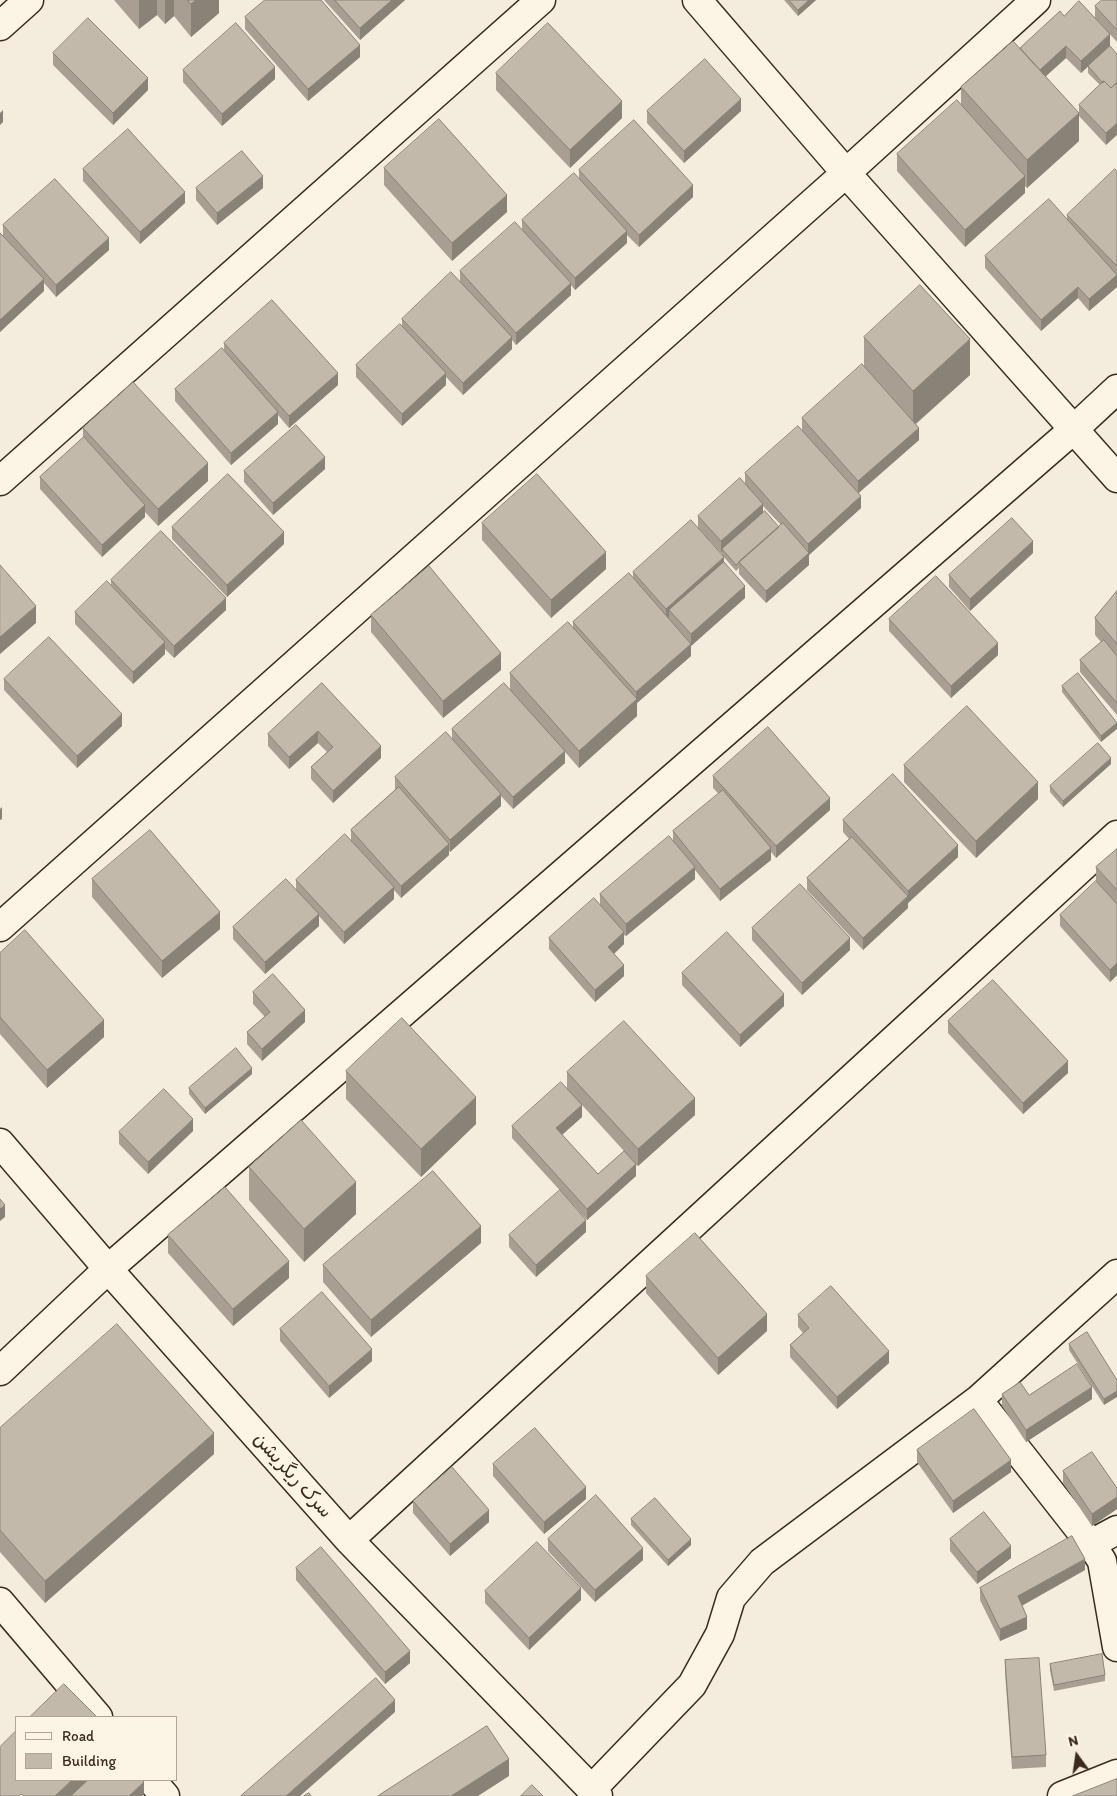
<!DOCTYPE html>
<html>
<head>
<meta charset="utf-8">
<style>
  body { margin:0 }
  #map { position:relative; width:1117px; height:1796px; overflow:hidden; background:#f4eddd; font-family:Itim,sans-serif }
  canvas { display:block }
  .legend { position:absolute; left:15px; top:1716px; width:162px; height:65px; box-sizing:border-box; background:#fcf5e5; border:1px solid #afa495; margin:0; padding:6px 9px; list-style:none; font-size:15px; color:#3b2a1e }
  .legend li { display:flex; align-items:center; gap:10px; height:25px }
  .legend b { width:25px; border:1px solid #afa495 }
  .north { position:absolute; left:1052px; top:1731px; width:50px; height:50px; -webkit-text-stroke:4px #fcf5e5; paint-order:stroke; rotate:346deg; font-size:14px; font-weight:700; line-height:20px; text-align:center; color:#3b2a1e }
  .north::after { content:''; display:block; margin:auto; width:18px; height:22px; background:#3b2a1e; clip-path:polygon(50% 0,100% 100%,50% 72%,0 100%) }
</style>
</head>
<body>
<div id="map">
<canvas width="1117" height="1796"></canvas>
<ul class="legend">
<li><b style="height:6px;background:#fcf5e5"></b>Road</li>
<li><b style="height:14px;background:#c3b9aa"></b>Building</li>
</ul>
<div class="north">N</div>
</div>
<script>
const context = document.querySelector('canvas').getContext('2d');
context.lineJoin = 'round';
function trace(path, color, width, dash) { context.strokeStyle = color; context.lineWidth = width; context.lineCap = dash ? 'butt' : 'round'; context.setLineDash(dash || []); context.stroke(path); }
function paint(path, color) { context.fillStyle = color; context.fill(path, 'evenodd'); }
function label(font, color, halo, rows, align = 'center') {
  context.font = font + ' Itim,"Playpen Sans Arabic",sans-serif'; context.lineWidth = 4; context.setLineDash([]); context.textBaseline = 'middle'; context.strokeStyle = halo; context.fillStyle = color; for (const [text, x, y, turn = 0] of rows) {
    context.save(); context.translate(x, y); context.rotate((+turn || 0) * Math.PI / 180); context.textAlign = isNaN(turn) ? turn : align; if (halo) context.strokeText(text, 0, 0); context.fillText(text, 0, 0); context.restore();
  }
}
const minor = new Path2D(`
  M697,0L846,173L1117,478
  M0,26L29,0
  M0,481L541,0
  M0,927L846,173L1036,0
  M0,1143L108,1269L349,1540L598,1796
  M0,1371L108,1269L1074,429L1117,389
  M978,1400L1091,1544L1102,1561L1117,1647
  M349,1540L1117,835
  M1091,1544L1117,1530
  M0,1602L98,1717
  M151,1780L165,1796
  M591,1790L692,1685L720,1634L731,1598L762,1562L978,1400L1117,1274
  M1062,1796L1117,1774`);
trace(minor, '#3b2a1e', 31);
trace(minor, '#fcf5e5', 28);
paint(new Path2D(`
  M114,0H219V13L191,37L174,16L165,24L157,15L139,29Z
  M324,0H405L360,40Z
  M784,0H816L798,16Z
  M1117,0V42L1095,18V6Z
  M1064,16L1110,34L1106,145L1079,116V105L1100,85L1088,73V66L1103,52L1081,73L1066,58L1046,76L1079,141L1027,188L1025,186V193L965,247L897,171V154L961,104V87L1020,48Z
  M245,17L360,57L308,101L245,29Z
  M53,53L148,90L113,125L53,65Z
  M183,70L275,79L222,126L183,82Z
  M496,73L622,118L570,168L496,90Z
  M647,111H741L684,163L647,123Z
  M384,168L507,212L452,261L384,185Z
  M83,169L185,203L140,244L83,181Z
  M579,170L693,197L639,247L627,235V243L575,290L571,285V295L516,345L512,340V349L463,395L446,377V385L402,426L356,377V365L402,326V319L460,281V271L522,230V220L579,178Z
  M1117,171V287L1089,311L1078,298L1041,331L985,268V256L1067,219V215Z
  M196,188H263L217,225L196,200Z
  M3,225L109,250L56,297L44,283V291L0,332V233L3,236Z
  M864,337L970,375L916,424L919,440L859,493L861,508L809,555V565L766,603L739,574V568L736,571L722,555V552L721,553L698,528V516L745,484V473L802,430V418L864,366ZM763,506L781,525L779,527L763,512Z
  M224,343L338,385L289,428L278,415V424L231,465L175,401V389L224,350Z
  M83,428L208,481L158,526L145,512V517L102,557L40,489V477L83,438Z
  M325,469L273,515L244,482V471Z
  M482,523L606,569L551,618L482,540Z
  M172,527L284,544L227,597L172,539Z
  M1033,553L970,611L949,587V575Z
  M724,562L745,598L691,646V656L637,703V716L579,768L565,752V763L513,809L501,796V806L450,852L449,850V855L401,898L394,890V899L344,944L319,916V926L265,974L233,939V927L296,889V880L351,840V830L395,790V777L452,739V729L510,690V673L573,627V622L633,577V572Z
  M111,580L226,610L174,658L165,649V654L133,684L75,624V612L111,585Z
  M1117,591V715L1080,672V660L1101,642L1095,635V618Z
  M371,615L501,670L443,718L371,632Z
  M889,619L998,655L951,698L889,631Z
  M4,679L122,726L77,768L4,690Z
  M322,683L381,758L333,803L311,779V767L327,752L318,743L289,769L268,746V734Z
  M1062,686L1117,723L1101,742L1062,692Z
  M1111,764L1063,807L1050,792V786Z
  M904,765L1038,799L976,858L904,782Z
  M713,776L830,810L776,858L771,852V860L720,901L695,870V879L626,936L624,935V944L614,954L624,976L595,1002L549,949V938L600,905V894L673,840V831L719,794L713,788Z
  M843,820L958,857L908,903V902V908L863,950L807,890V878L849,839L843,832Z
  M1117,849V975L1110,982L1060,926V915L1096,882V867Z
  M92,879L220,929L162,978L92,897Z
  M752,928L850,950L802,995L752,940Z
  M0,953L104,1037L47,1088L0,1034Z
  M682,973L784,1006L740,1047L682,985Z
  M253,992L305,1022L262,1061L247,1044V1032L265,1017L253,1004Z
  M948,1021L1068,1073L1023,1114L948,1033Z
  M346,1071L476,1124L421,1177L346,1099Z
  M567,1072L695,1115L638,1166L636,1165V1176L587,1220L512,1138V1126L567,1089ZM582,1105L624,1151L598,1174L562,1135L582,1117Z
  M252,1074L205,1114L189,1094V1088Z
  M193,1131L148,1174L119,1144V1132Z
  M249,1167L356,1214L304,1262L249,1200Z
  M586,1232L536,1277L509,1247V1235Z
  M168,1235L289,1278L233,1326L168,1253Z
  M481,1243L371,1337L323,1282V1265Z
  M646,1276L767,1331L718,1375L646,1293Z
  M798,1315L889,1363L837,1409L790,1357V1345L803,1333L798,1327Z
  M280,1329L372,1361L329,1398L280,1341Z
  M1069,1344L1117,1380L1104,1405L1069,1350Z
  M1002,1394L1029,1395L1092,1399L1026,1442L1002,1406Z
  M0,1428L214,1454L45,1603L0,1552Z
  M917,1450L1011,1472L953,1513L917,1462Z
  M493,1464L586,1499L544,1534L493,1476Z
  M1063,1471L1117,1488V1509L1092,1526L1063,1483Z
  M413,1501L489,1522L450,1556L413,1513Z
  M631,1519L691,1545L668,1566L631,1525Z
  M548,1539L643,1560L595,1602L548,1551Z
  M950,1539L1011,1558L977,1584L950,1551Z
  M296,1568L410,1663L385,1684L296,1580Z
  M1085,1570L1022,1605L1027,1629L1000,1641L980,1600V1588Z
  M485,1591L581,1600L529,1650L485,1603Z
  M1005,1660L1046,1755V1767L1012,1769L1005,1672Z
  M1050,1664L1105,1675V1681L1054,1691L1050,1670Z`), '#a89f92');
paint(new Path2D(`
  M139,0H157V15L139,29Z
  M165,0H174V16L165,24Z
  M196,0H219V13L191,37V4Z
  M392,0H405L360,40V28Z
  M809,0H816L798,16V10Z
  M1110,34V46L1081,73V61Z
  M360,45V57L308,101V89Z
  M1066,46V58L1036,85V73Z
  M275,67V79L222,126V114Z
  M148,78V90L113,125V113Z
  M741,99V111L684,163V151Z
  M622,101V118L570,168V150Z
  M3,110V122L0,125V113Z
  M1079,113V141L1027,188V160Z
  M1117,123V135L1106,145V133Z
  M263,176V188L217,225V213Z
  M1025,176V193L965,247V230Z
  M693,185V197L639,247V235Z
  M185,192V203L140,244V232Z
  M507,195V212L452,261V243Z
  M627,231V243L575,290V278Z
  M109,238V250L56,297V285Z
  M1117,275V287L1089,311V299Z
  M44,279V291L0,332V320Z
  M571,283V295L516,345V333Z
  M1078,287V298L1041,331V320Z
  M512,337V349L463,395V383Z
  M970,339V375L913,426V391Z
  M338,373V385L289,428V416Z
  M446,373V385L402,426V414Z
  M278,412V424L231,465V453Z
  M919,428V440L858,493V481Z
  M325,457V469L273,515V503Z
  M208,463V481L158,526V509Z
  M861,496V508L809,555V565L766,603V591L808,554V544Z
  M763,504V516L722,549V552L721,553V541Z
  M145,505V517L102,557V545Z
  M284,532V544L227,597V585Z
  M1033,541V553L970,611V599Z
  M606,552V569L551,618V600Z
  M724,557V569L669,610V618L666,620V609Z
  M745,586V598L691,646V656L637,703V716L579,768V751L636,700V692L691,644V634Z
  M226,598V610L174,658V646Z
  M36,606V623L0,654V637Z
  M165,642V654L133,684V672Z
  M998,643V655L951,698V686Z
  M501,653V670L443,718V701Z
  M122,714V726L77,768V756Z
  M1117,723V729L1101,742V736Z
  M318,731V743L289,769V757Z
  M381,746V758L333,803V791Z
  M565,751V763L513,809V797Z
  M1111,758V764L1063,807V801Z
  M1038,782V799L976,858V841Z
  M501,794V806L450,852V840Z
  M830,798V810L776,858V846Z
  M2,807V819L0,820V809Z
  M449,844V855L401,898V886Z
  M958,845V857L908,903V891Z
  M771,848V860L720,901V889Z
  M695,867V879L626,936V924Z
  M394,887V899L344,944V932Z
  M908,896V908L863,950V938Z
  M220,912V929L162,978V961Z
  M319,914V926L265,974V962Z
  M624,932V944L608,959V947Z
  M850,938V950L802,995V983Z
  M1117,963V975L1110,982V970Z
  M624,965V976L595,1002V990Z
  M784,994V1006L740,1047V1035Z
  M305,1010V1022L262,1061V1049Z
  M104,1020V1037L47,1088V1070Z
  M1068,1061V1073L1023,1114V1103Z
  M252,1068V1074L205,1114V1108Z
  M476,1097V1124L421,1177V1149Z
  M695,1098V1115L638,1166V1149Z
  M582,1105V1117L556,1140V1128Z
  M193,1119V1131L148,1174V1162Z
  M636,1164V1176L587,1220V1209Z
  M356,1182V1214L304,1262V1229Z
  M5,1205V1217L0,1221V1209Z
  M586,1220V1232L536,1277V1265Z
  M481,1226V1243L371,1337V1320Z
  M289,1261V1278L233,1326V1309Z
  M767,1314V1331L718,1375V1358Z
  M372,1349V1361L329,1398V1386Z
  M889,1351V1363L837,1409V1397Z
  M1092,1387V1399L1026,1442V1430Z
  M1117,1391V1397L1104,1405V1399Z
  M214,1433V1454L45,1603V1581Z
  M1011,1460V1472L953,1513V1501Z
  M586,1487V1499L544,1534V1522Z
  M1117,1497V1509L1092,1526V1514Z
  M489,1510V1522L450,1556V1544Z
  M691,1539V1545L668,1566V1560Z
  M1011,1546V1558L977,1584V1572Z
  M643,1548V1560L595,1602V1590Z
  M1085,1559V1570L1018,1608V1596Z
  M581,1588V1600L529,1650V1638Z
  M1027,1617V1629L1000,1641V1629Z
  M410,1651V1663L385,1684V1672Z
  M395,1700V1712L300,1796H286Z
  M509,1759V1776L478,1796H451Z
  M72,1780H89L73,1796H55Z
  M144,1782V1794L142,1796H129Z`), '#888277');
const building = new Path2D(`
  M188,0H196L191,4Z
  M265,0H321L360,45L308,89L245,17Z
  M335,0H392L360,28Z
  M789,0H809L798,10Z
  M1102,0H1117V30L1095,6Z
  M1079,1L1110,34L1081,61L1066,46L1040,70L1020,48L1060,11L1064,16Z
  M88,18L148,78L113,113L53,53Z
  M236,23L275,67L222,114L183,70Z
  M548,23L622,101L570,150L496,73Z
  M1013,41L1079,113L1027,160L961,87Z
  M1110,46L1117,54V82L1111,88L1104,81L1103,83L1088,66Z
  M705,59L741,99L684,151L647,111Z
  M1104,81L1111,88L1117,83V123L1106,133L1079,105Z
  M957,100L1025,176L965,230L897,154Z
  M439,119L507,195L452,243L384,168Z
  M634,120L693,185L639,235L579,170Z
  M128,129L185,192L140,232L83,169Z
  M242,151L263,176L217,213L196,188Z
  M1115,169L1117,171V266L1067,215Z
  M574,173L627,231L575,278L522,220Z
  M55,179L109,238L56,285L3,225Z
  M1049,199L1117,275L1089,299L1078,287L1041,320L985,256Z
  M515,222L571,283L516,333L460,271Z
  M0,233L44,279L0,320Z
  M451,272L512,337L463,383L402,319Z
  M920,285L970,339L913,391L864,337Z
  M272,300L338,373L289,416L224,343Z
  M400,324L446,373L402,414L356,365Z
  M222,348L278,412L231,453L175,389Z
  M862,364L919,428L858,481L802,418Z
  M133,382L208,463L158,509L83,428Z
  M296,425L325,457L273,503L244,471Z
  M798,426L861,496L808,544L745,473Z
  M84,437L145,505L102,545L40,477Z
  M228,474L284,532L227,585L172,527Z
  M537,474L606,552L551,600L482,523Z
  M740,478L763,504L721,541L698,516Z
  M765,511L779,527L736,565L722,549Z
  M1012,518L1033,541L970,599L949,575Z
  M691,520L724,557L666,609L633,572Z
  M783,523L809,553L766,591L739,562Z
  M161,531L226,598L174,646L111,580Z
  M724,562L745,586L691,634L669,610Z
  M0,565L36,606L0,637Z
  M429,566L501,653L443,701L371,615Z
  M629,573L691,644L636,692L573,622Z
  M936,576L998,643L951,686L889,619Z
  M107,581L165,642L133,672L75,612Z
  M1117,591V644L1095,618Z
  M568,622L637,699L579,751L510,673Z
  M49,637L122,714L77,756L4,679Z
  M1104,640L1117,656V703L1080,660Z
  M1078,673L1117,723L1101,736L1062,686Z
  M322,683L381,746L333,791L311,767L333,747L318,731L289,757L268,734Z
  M504,683L565,751L513,797L452,729Z
  M967,706L1038,782L976,841L904,765Z
  M768,727L830,798L776,846L713,776Z
  M446,732L501,794L450,840L395,777Z
  M1098,743L1111,758L1063,801L1050,786Z
  M893,774L958,845L908,891L843,820Z
  M399,787L449,844L401,886L351,830Z
  M723,790L771,848L720,889L673,831Z
  M150,830L220,912L162,961L92,879Z
  M345,834L394,887L344,932L296,880Z
  M669,836L695,867L626,924L600,894Z
  M852,837L908,896L863,938L807,878Z
  M1117,849V890L1096,867Z
  M286,879L319,914L265,962L233,927Z
  M1096,881L1117,904V963L1110,970L1060,915Z
  M800,884L850,938L802,983L752,928Z
  M594,898L624,932L608,947L624,965L595,990L549,938Z
  M25,930L104,1020L47,1070L0,1017V953Z
  M727,932L784,994L740,1035L682,973Z
  M273,974L305,1010L262,1049L247,1032L270,1012L253,992Z
  M993,980L1068,1061L1023,1103L948,1021Z
  M402,1018L476,1097L421,1149L346,1071Z
  M624,1021L695,1098L638,1149L567,1072Z
  M236,1048L252,1068L205,1108L189,1088Z
  M561,1082L582,1105L556,1128L598,1174L624,1151L636,1164L587,1209L512,1126Z
  M164,1089L193,1119L148,1162L119,1132Z
  M301,1120L356,1182L304,1229L249,1167Z
  M433,1171L481,1226L371,1320L323,1265Z
  M225,1187L289,1261L233,1309L168,1235Z
  M560,1190L586,1220L536,1265L509,1235Z
  M0,1199L5,1205L0,1209Z
  M695,1233L767,1314L718,1358L646,1276Z
  M831,1286L889,1351L837,1397L790,1345L809,1328L798,1315Z
  M322,1292L372,1349L329,1386L280,1329Z
  M117,1324L214,1433L45,1581L0,1530V1428Z
  M1087,1332L1117,1380V1391L1104,1399L1069,1344Z
  M1077,1364L1092,1387L1026,1430L1002,1394L1020,1382L1029,1395Z
  M974,1409L1011,1460L953,1501L917,1450Z
  M535,1428L586,1487L544,1522L493,1464Z
  M1092,1452L1117,1488V1497L1092,1514L1063,1471Z
  M452,1467L489,1510L450,1544L413,1501Z
  M596,1495L643,1548L595,1590L548,1539Z
  M655,1498L691,1539L668,1560L631,1519Z
  M984,1512L1011,1546L977,1572L950,1539Z
  M1072,1536L1085,1559L1018,1596L1027,1617L1000,1629L980,1588Z
  M537,1542L581,1588L529,1638L485,1591Z
  M321,1547L410,1651L385,1672L296,1568Z
  M1102,1654L1105,1675L1054,1685L1050,1664Z
  M1039,1658L1046,1755L1012,1757L1005,1660Z
  M376,1678L395,1700L286,1796H241Z
  M64,1684L97,1717H30Z
  M487,1726L509,1759L451,1796H378Z
  M16,1731V1780H72L55,1796H24L21,1794L19,1796H0V1747Z
  M1117,1779V1796H1073Z
  M88,1780H142L144,1782L129,1796H71Z
  M532,1785L543,1796H521Z
  M309,1793L311,1796H304Z`);
paint(building, '#c3b9aa');
trace(building, '#888277', 1);
label('19px', '#3b2a1e', '#fcf5e5', [
  ["سرک ریگریشن",292,1476,48]
]);
</script>
</body>
</html>
